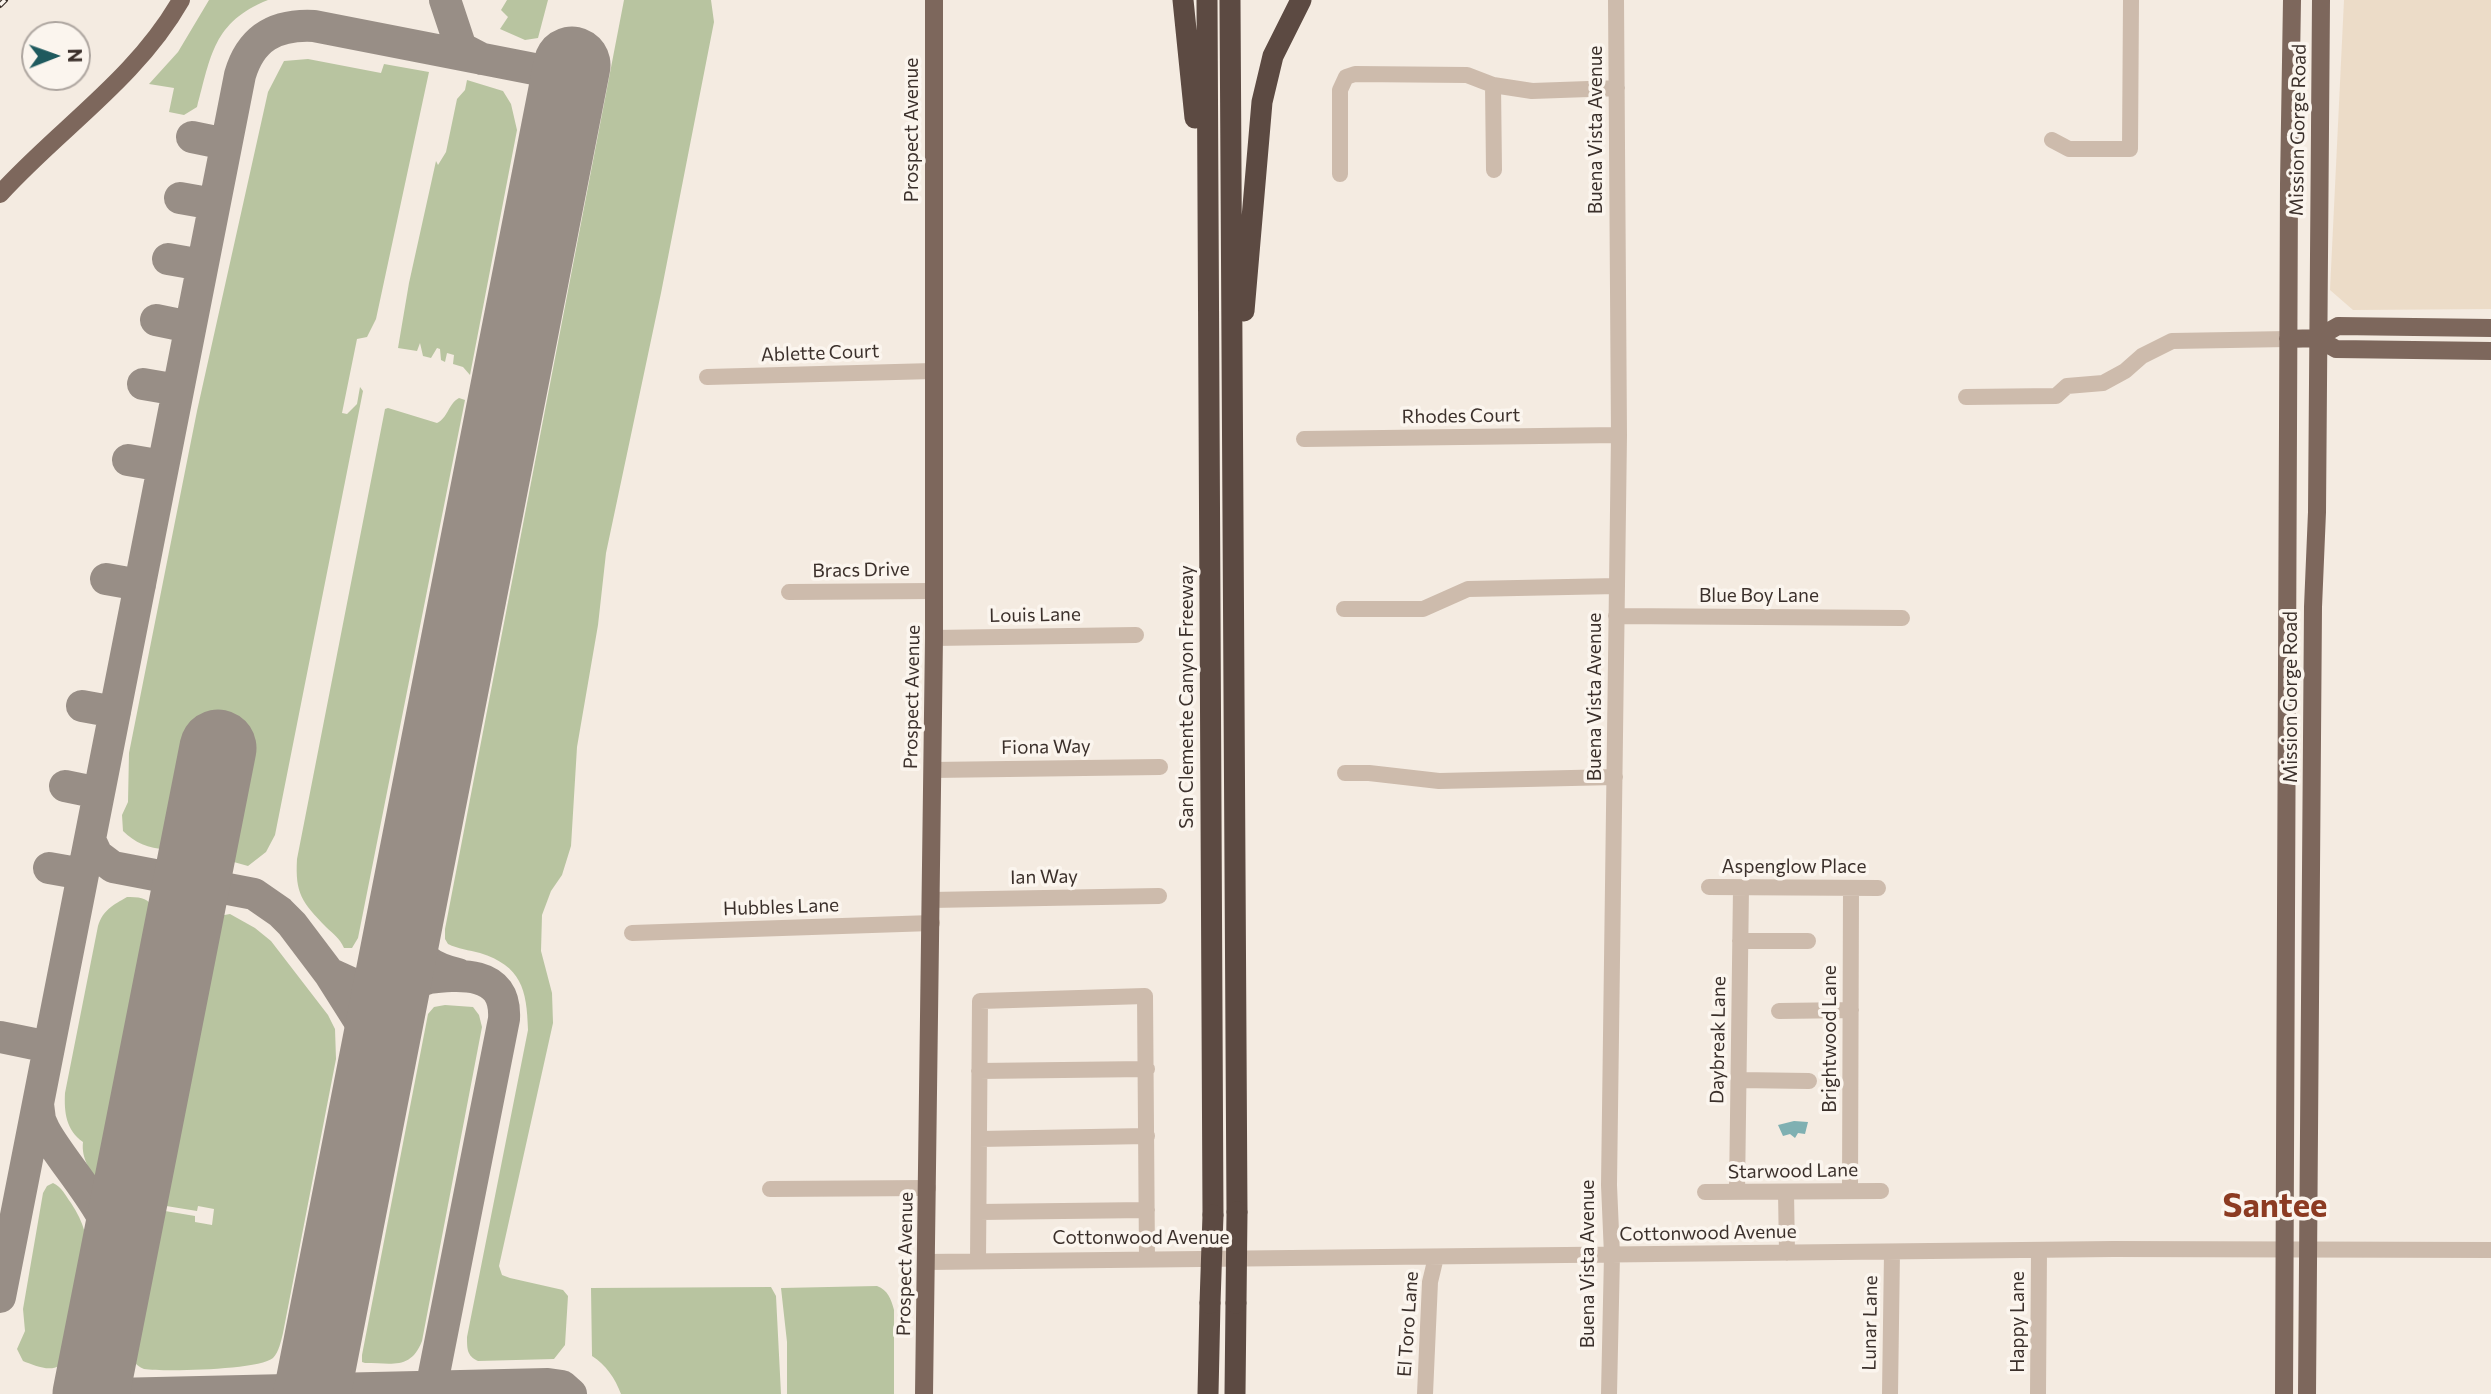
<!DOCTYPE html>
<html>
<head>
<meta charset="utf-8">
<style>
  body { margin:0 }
  #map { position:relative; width:2491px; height:1394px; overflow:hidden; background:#f4ebe1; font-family:Commissioner,sans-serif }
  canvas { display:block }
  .north { position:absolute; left:21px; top:21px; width:70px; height:70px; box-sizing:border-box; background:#fbf5ee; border:2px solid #aea6a0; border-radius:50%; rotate:89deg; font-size:19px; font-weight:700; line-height:28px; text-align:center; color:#3b302b }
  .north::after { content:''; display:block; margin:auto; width:24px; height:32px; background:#1f5a5e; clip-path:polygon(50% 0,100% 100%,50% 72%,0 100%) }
</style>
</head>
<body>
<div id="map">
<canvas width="2491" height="1394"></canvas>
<div class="north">N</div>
</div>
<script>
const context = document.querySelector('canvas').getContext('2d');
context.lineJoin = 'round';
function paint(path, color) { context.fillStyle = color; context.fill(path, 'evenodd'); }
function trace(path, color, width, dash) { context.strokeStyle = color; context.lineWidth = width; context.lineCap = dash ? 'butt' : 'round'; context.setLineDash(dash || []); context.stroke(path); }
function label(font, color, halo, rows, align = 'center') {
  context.font = font + ' Commissioner,sans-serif'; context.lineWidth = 7; context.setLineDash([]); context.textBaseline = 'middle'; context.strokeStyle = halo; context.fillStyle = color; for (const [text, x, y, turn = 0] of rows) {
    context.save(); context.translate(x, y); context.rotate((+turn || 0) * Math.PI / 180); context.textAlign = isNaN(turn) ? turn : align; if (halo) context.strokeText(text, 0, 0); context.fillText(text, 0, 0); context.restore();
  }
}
paint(new Path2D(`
  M209,0H268C213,22 211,56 197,107L184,115L169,112L174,88L149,84L178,52Z
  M507,0H548L538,38L525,40L500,29L508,17L501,10Z
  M624,0H711L714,22L661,293L606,553L598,625L577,747L571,846L562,875L551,891L542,915L541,951L552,993L553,1023L499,1266L502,1275L510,1278L563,1290L568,1296L565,1345L554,1359L478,1361C467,1356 467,1349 467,1337L528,1030C527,989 521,966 480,953C469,950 458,949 448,944L445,939V929Z
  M308,59L381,73L384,64L429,72L376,319L367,337L357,339L342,413L347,414L357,404L360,387L363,391L275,835L266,852L248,866L223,859V846L243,748L240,742L202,735L195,744L174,843L169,849C151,850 135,843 123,831L122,815L128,802L129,753L197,411L268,92L284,61Z
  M467,80L503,91L511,104L517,130L470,375L463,367L453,364L454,355L447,353L445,362L441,360L440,349L437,348L431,358L423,356L420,343L417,351L398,348L409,283L436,161L438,165L446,152L457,99L465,90Z
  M459,398L465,400L358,938L352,948H344C339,937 334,935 326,927C302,902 295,894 297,859L385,409L388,408L437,423C448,418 448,404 459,398Z
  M127,897C155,896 155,908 154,932L105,1183L102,1186C91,1173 81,1159 83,1142C66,1130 64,1112 65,1093L98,926C103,910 113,905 127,897Z
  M230,914L255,928L271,941L328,1015L335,1029L336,1059L283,1333C281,1341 279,1352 273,1358C259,1370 164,1372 144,1369C136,1366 133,1361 131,1352C125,1319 146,1245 153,1209L195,1216V1222L212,1225L214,1209L198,1206L197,1211L154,1204L208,929L219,916Z
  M445,1005L473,1007L479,1015L482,1027L422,1341C411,1370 392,1363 365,1363L362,1362V1355L428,1014L434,1007Z
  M53,1183C62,1187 65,1195 71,1203C97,1242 88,1274 79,1318C76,1334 75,1357 59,1366C49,1372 33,1365 23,1361L17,1349L25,1331L23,1309L43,1193L47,1186Z
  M877,1286C888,1290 891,1299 894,1310V1394H787V1342L781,1288Z
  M771,1287L776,1296L781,1394H621C615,1378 606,1365 592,1356L591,1288Z`), '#b8c4a0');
paint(new Path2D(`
  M2344,0H2491V309L2353,310L2330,290Z`), '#ecdcc8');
paint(new Path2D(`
  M1794,1121L1808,1122L1805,1134L1798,1133L1795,1138L1790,1134L1783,1136L1778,1125Z`), '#7fb0b2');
trace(new Path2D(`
  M445,0L461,48L482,59
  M192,137L226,144
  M180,198L214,204
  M168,259L202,265
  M156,320L190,327
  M143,384L178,390
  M128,460L163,466
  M106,579L140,585
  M82,706L115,712
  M65,786L99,793
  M427,818L406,928C416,957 429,967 458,974
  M90,840L97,855L113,867L254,894L280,912L292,924L329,973L351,983L365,985C383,983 402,981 420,979C455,975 507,967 504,1019L430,1394
  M49,868L83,874
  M329,973L360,1022L372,1056V1075L351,1182
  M0,1037L49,1047
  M378,1068C384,1034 386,990 426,979
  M38,1104L40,1120L45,1131C64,1166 117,1219 115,1258L90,1388
  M0,1297L240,75C251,38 275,24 314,26L570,76
  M113,1394L548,1384L562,1386L571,1394`), '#988e86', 32);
trace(new Path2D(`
  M91,1394L218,748
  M312,1394L572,65`), '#988e86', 77);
trace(new Path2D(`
  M1493,85L1494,170
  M2052,140L2069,149H2130L2131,0
  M1340,174V90L1346,77L1355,74L1467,75L1493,85L1532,91L1617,88
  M707,377L933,371
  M1966,397L2056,396L2067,386L2103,383L2125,371L2142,356L2172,341L2288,339
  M1304,439L1619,435
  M789,592L933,591
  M1344,609H1423L1468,589L1617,586
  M1616,616L1902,618
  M934,638L1136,635
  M932,770L1160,767
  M1345,773H1369L1439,781L1615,777
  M1709,887L1878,888
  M930,900L1159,896
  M632,933L932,923
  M1740,941H1808
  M1779,1011L1851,1010
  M979,1071L1147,1069
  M1739,1080L1809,1081
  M979,1139L1147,1136
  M770,1189L928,1188
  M1850,1191L1851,888
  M1705,1192L1881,1191
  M1737,1192L1741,888
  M1786,1192L1787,1253
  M979,1212L1147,1210
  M978,1261L980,1001L1145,996L1147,1259
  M926,1262L2113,1249L2491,1250
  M1425,1394L1430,1282L1436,1257
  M1609,1394L1612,1255L1609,1185L1619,435L1616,0
  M1890,1394L1892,1252
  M2038,1394L2039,1251`), '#cdbbac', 16);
trace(new Path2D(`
  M0,194C60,128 136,79 181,0
  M2317,338L2336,349L2491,351
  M2288,339L2317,338L2338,326L2491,328
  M924,1394L934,638V0
  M2284,1394L2289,184L2292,0
  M2307,1394L2313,607L2317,512L2321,0`), '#7d675c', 18);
trace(new Path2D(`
  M1183,0L1195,118
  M1207,0L1213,1215
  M1230,0L1237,1212
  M1244,311L1262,102L1273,56L1301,0
  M1208,1394L1210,1303
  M1235,1394L1236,1303`), '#5c4a42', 21);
const rail = new Path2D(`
  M0,5L5,0`);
trace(rail, '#3b302b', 6);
trace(rail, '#fbf5ee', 3.5, [10]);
trace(new Path2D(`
  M1210,1303L1213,1215
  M1236,1303L1237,1212`), '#5c4a42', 21);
label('19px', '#3b302b', '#fbf5ee', [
  ["Prospect Avenue",912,130,-90],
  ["Buena Vista Avenue",1596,130,-90],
  ["Mission Gorge Road",2298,130,-89],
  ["Ablette Court",820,353,-2],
  ["Rhodes Court",1461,416,-1],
  ["Bracs Drive",861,570,-1],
  ["Blue Boy Lane",1759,596],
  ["Louis Lane",1035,615,-1],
  ["Prospect Avenue",912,697,-89],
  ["San Clemente Canyon Freeway",1187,697,-90],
  ["Buena Vista Avenue",1595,697,-90],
  ["Mission Gorge Road",2291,697,-90],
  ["Fiona Way",1046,747,-1],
  ["Aspenglow Place",1794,867],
  ["Ian Way",1044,877,-1],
  ["Hubbles Lane",781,907,-2],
  ["Brightwood Lane",1830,1039,-90],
  ["Daybreak Lane",1718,1040,-89],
  ["Starwood Lane",1793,1171,-1],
  ["Cottonwood Avenue",1708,1233,-1],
  ["Cottonwood Avenue",1141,1238],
  ["Prospect Avenue",905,1264,-89],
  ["Buena Vista Avenue",1588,1264,-90],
  ["Happy Lane",2018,1322,-90],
  ["Lunar Lane",1870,1323,-89],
  ["El Toro Lane",1408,1324,-86]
]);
label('bold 33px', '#8c3b22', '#fbf5ee', [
  ["Santee",2275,1206]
]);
</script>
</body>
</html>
